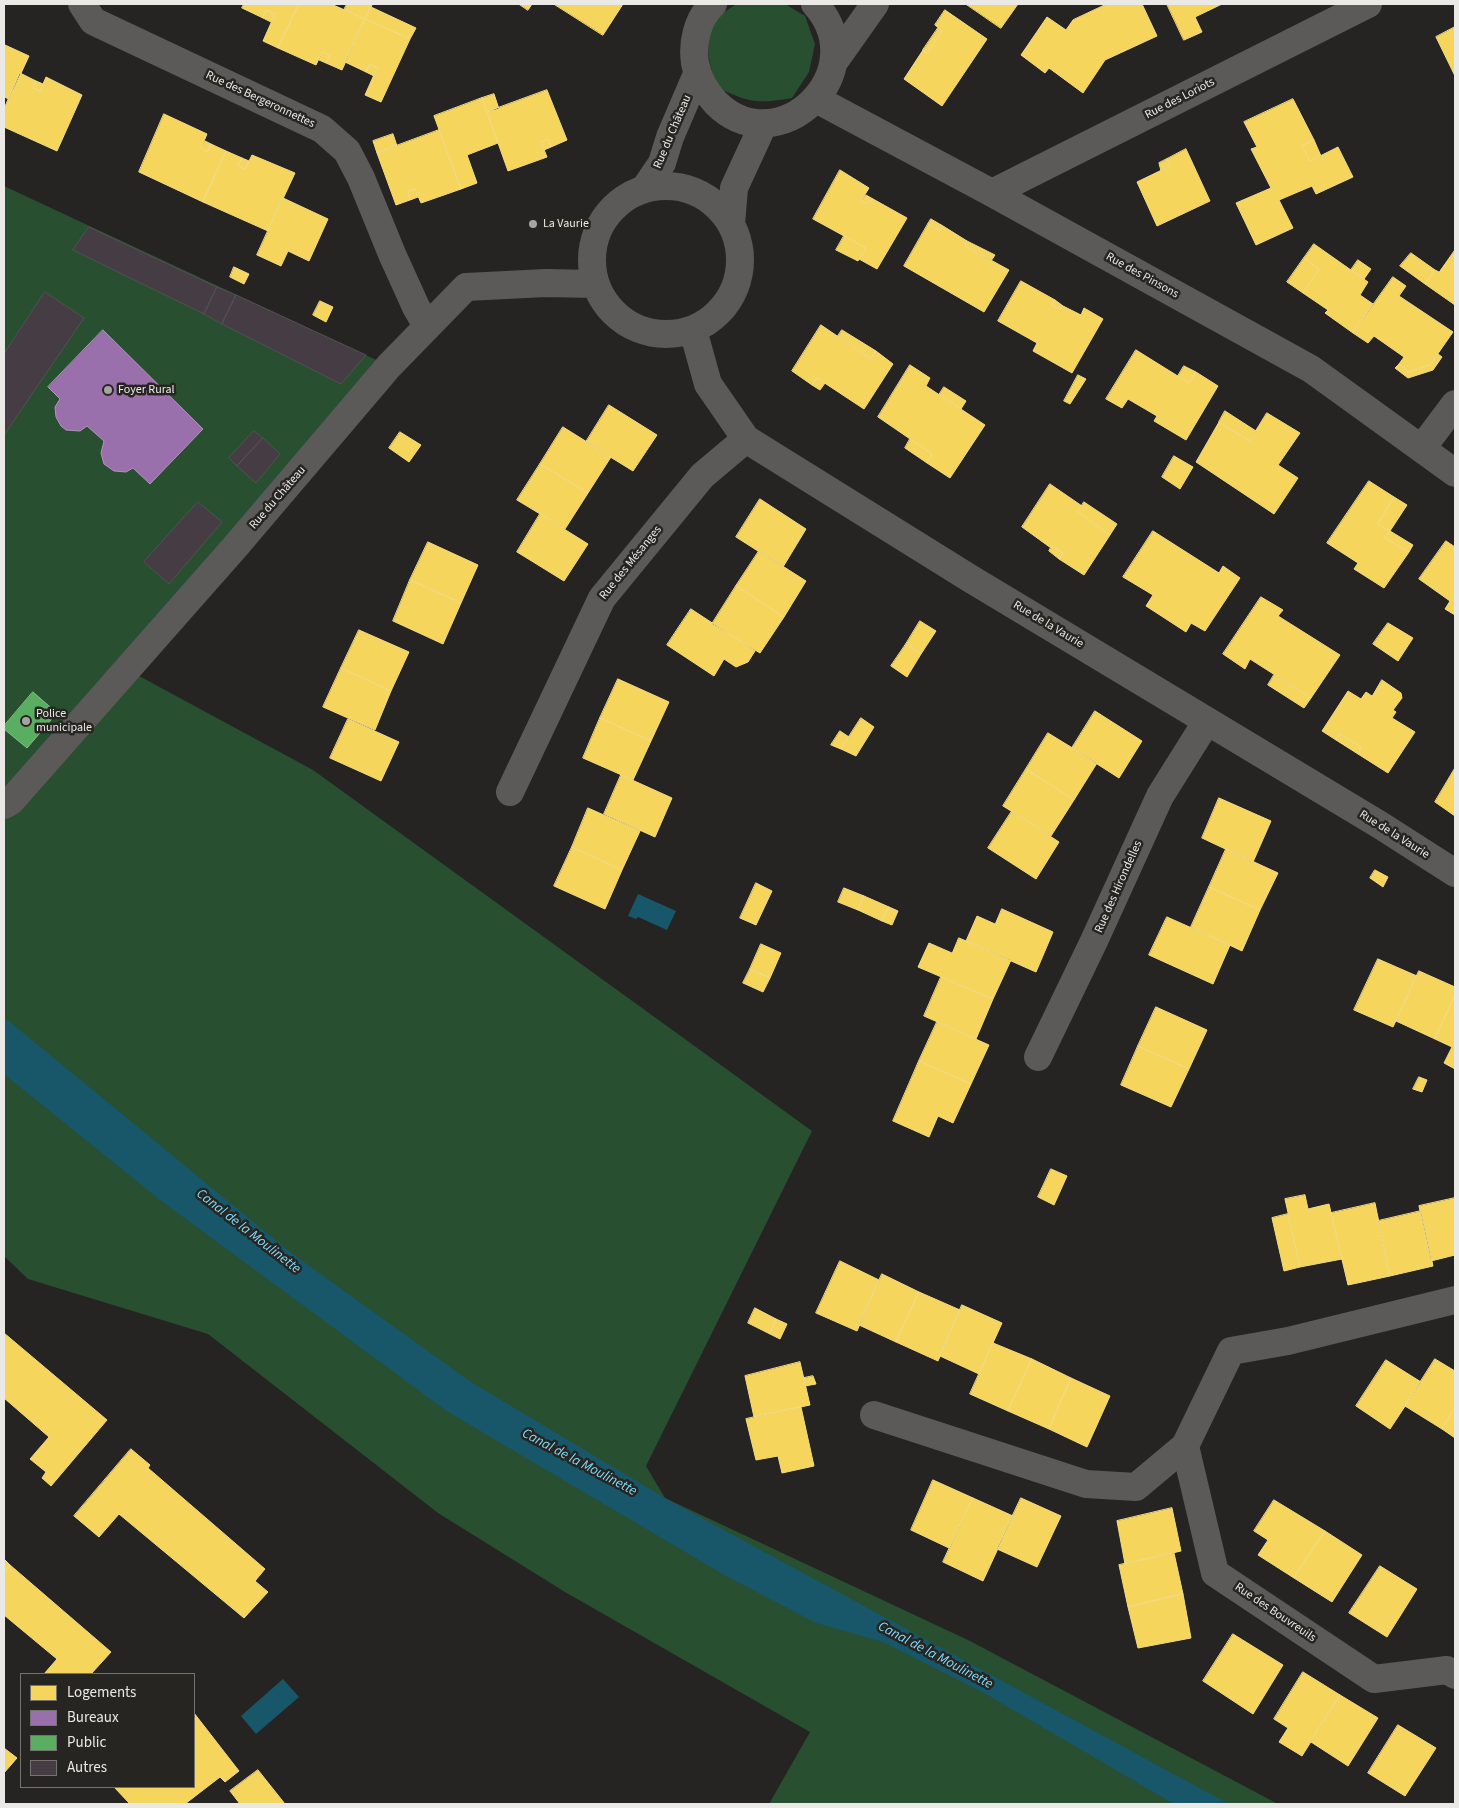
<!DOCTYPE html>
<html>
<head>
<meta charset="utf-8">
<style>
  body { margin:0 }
  #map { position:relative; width:1459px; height:1808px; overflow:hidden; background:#262422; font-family:"Source Sans 3",sans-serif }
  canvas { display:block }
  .frame { position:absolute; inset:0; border:5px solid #eae9e6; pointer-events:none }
  .legend { position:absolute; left:20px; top:1673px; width:175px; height:115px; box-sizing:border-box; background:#272521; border:1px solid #757370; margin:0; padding:6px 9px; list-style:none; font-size:15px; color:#eae9e6 }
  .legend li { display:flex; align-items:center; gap:10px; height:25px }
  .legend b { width:25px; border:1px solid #757370 }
</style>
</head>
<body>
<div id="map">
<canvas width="1459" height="1808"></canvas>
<div class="frame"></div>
<ul class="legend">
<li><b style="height:14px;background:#f6d55c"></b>Logements</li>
<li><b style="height:14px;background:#9970ab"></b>Bureaux</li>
<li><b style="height:14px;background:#5aae61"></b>Public</li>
<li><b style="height:14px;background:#453c44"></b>Autres</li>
</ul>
</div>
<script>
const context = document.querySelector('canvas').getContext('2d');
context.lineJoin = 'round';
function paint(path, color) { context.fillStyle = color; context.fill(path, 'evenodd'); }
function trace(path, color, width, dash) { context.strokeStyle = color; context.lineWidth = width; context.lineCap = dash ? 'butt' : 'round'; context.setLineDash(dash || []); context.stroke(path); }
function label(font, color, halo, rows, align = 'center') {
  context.font = font + ' "Source Sans 3",sans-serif'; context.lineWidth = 5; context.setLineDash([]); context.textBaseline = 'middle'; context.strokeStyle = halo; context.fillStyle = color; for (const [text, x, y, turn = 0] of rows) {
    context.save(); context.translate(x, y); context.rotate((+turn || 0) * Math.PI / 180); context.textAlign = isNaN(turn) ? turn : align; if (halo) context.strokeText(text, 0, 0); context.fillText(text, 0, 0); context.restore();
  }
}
paint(new Path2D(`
  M737,4H785L805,16L815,44L809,72L792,98C770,102 753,104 732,94C729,93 725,91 722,89C708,74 704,41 714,24C719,15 728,9 737,4Z
  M4,186L389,366L128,670L313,770L812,1131L646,1466L665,1498L970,1641L1278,1804H769L810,1732L565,1592L438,1513L208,1334L28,1279L4,1256Z`), '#274f30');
paint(new Path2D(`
  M638,894L676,911L667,930L638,917L636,919L628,916Z
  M4,1017L290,1252L471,1382L665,1498L1229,1804H1174L984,1693L883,1642L816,1623L726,1576L448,1412L160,1200L4,1074Z
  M283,1679L299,1697L256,1734L241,1716Z`), '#175769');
const homes = new Path2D(`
  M244,4H299L278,48L263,41L275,14L266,10L263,18L242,8Z
  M299,4H331L365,19L342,70L326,63L330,55L322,52L316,65L278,48Z
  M347,4H370L372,5L365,19L344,10Z
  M519,4H532L528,10Z
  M554,4H623L603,35Z
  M966,4H1018L1001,28Z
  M1107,4H1142L1157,36L1105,60L1083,93L1049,68L1045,73L1021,55L1047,17L1066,30L1073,20Z
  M1167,4H1222L1195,17L1202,32L1184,40Z
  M371,7L416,28L410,39L365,19Z
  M266,10L275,14L271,22L263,18Z
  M945,10L987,39L942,106L904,79L923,50L927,53L942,31L935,25Z
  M365,19L410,39L381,102L365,95L377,68L370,64L366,72L345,62Z
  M1455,27V76L1436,37Z
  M938,28L942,31L927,53L923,50Z
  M5,45L29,56L9,99L4,97Z
  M322,52L330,55L326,63L319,60Z
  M370,64L377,68L374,76L366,72Z
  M20,73L36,81L33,88L40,91L46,77L82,95L57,151L4,127V109Z
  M36,81L43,84L40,91L33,88Z
  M547,90L567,140L551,147L548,139L541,142L547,157L508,171L487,112Z
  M494,94L499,109L487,112L482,98Z
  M482,98L498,143L467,155L477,183L461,189L434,116Z
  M1293,99L1314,140L1302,146L1310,161L1338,147L1353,177L1316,194L1312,186L1279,200L1293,228L1256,245L1236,203L1271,188L1251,149L1257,147L1244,122Z
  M164,114L207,134L201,148L207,152L211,144L226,151L203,202L139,172Z
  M439,130L461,189L421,203L415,189L408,192L410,200L396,205L377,153Z
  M393,134L397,146L377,153L373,141Z
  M548,139L551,147L544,150L541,142Z
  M1314,140L1321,156L1310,161L1302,146Z
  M205,141L211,144L207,152L201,148Z
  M1186,149L1210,201L1157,226L1137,182L1170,166L1167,159Z
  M226,151L242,158L238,166L245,169L252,155L295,173L268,231L203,202Z
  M242,158L249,161L245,169L238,166Z
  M1167,159L1170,166L1161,171L1159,163Z
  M840,170L869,188L861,201L866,204L873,199L907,218L877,269L859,259L866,248L813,219Z
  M415,189L418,197L410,200L408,192Z
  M866,195L873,199L866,204L861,201Z
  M283,198L328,219L309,261L288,251L281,266L257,255Z
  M931,219L943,226L940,231L928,224Z
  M928,224L940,231L943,226L967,241L965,246L1009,270L984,312L904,266Z
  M844,236L866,248L858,261L836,250Z
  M967,241L995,255L991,261L965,246Z
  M1314,244L1368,282L1360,295L1373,304L1353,333L1325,313L1328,310L1303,293L1319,269L1304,258Z
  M1455,250V305L1425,284L1435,270L1439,272Z
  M1411,253L1435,270L1425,284L1400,266Z
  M1304,258L1319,269L1303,293L1287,282Z
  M1358,260L1371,269L1364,279L1351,270Z
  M234,267L249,274L244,284L230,277Z
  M1393,277L1406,286L1399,296L1453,332L1430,365L1408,372L1399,364L1404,357L1374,336L1368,343L1353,333Z
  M1021,281L1055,300L1052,305L1061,309L1063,306L1081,315L1084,308L1103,319L1072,373L1033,351L1037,343L998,321Z
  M1055,300L1063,306L1061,309L1052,305Z
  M320,301L333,307L326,322L313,315Z
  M821,325L871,359L876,351L893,364L864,409L817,378L812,385L792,371Z
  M842,330L876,351L871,359L838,336Z
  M1136,350L1189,383L1196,372L1218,386L1186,440L1154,421L1157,416L1128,399L1122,408L1106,399Z
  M1438,354L1442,357L1433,370L1408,378L1395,368L1399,364L1408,372L1430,365Z
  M910,365L930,378L926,386L985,425L950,478L927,463L932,454L878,417Z
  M1184,366L1196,372L1189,383L1178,376Z
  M1078,375L1086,379L1070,404L1064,401Z
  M817,378L825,383L820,390L812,385Z
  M944,387L966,401L961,409L939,395Z
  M609,405L657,435L633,471L586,442Z
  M1225,411L1256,431L1249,441L1219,422Z
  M1267,413L1300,433L1278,465L1298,478L1274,514L1196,462L1219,422L1249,441Z
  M563,427L611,457L588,493L540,464Z
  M400,432L421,445L409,462L389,448Z
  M910,439L932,454L927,463L905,448Z
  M1174,456L1193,467L1180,489L1162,477Z
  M540,464L588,493L565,529L517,500Z
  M1369,481L1394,497L1378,524L1390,531L1385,538L1409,552L1384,588L1354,569L1358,563L1327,543Z
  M1050,484L1082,506L1078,512L1110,535L1084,575L1059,559L1063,553L1052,546L1051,548L1022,527Z
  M1394,497L1407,505L1390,531L1378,524Z
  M760,499L806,529L783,567L736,537Z
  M1084,502L1117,524L1110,535L1078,512Z
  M540,514L588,544L564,581L517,552Z
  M1153,531L1219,573L1223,566L1240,578L1205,631L1191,623L1186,632L1146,606L1153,595L1123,577Z
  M1390,531L1413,545L1409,552L1385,538Z
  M1446,541L1455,547V615L1445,609L1450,601L1419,579Z
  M428,542L478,565L461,603L410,580Z
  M1052,546L1063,553L1059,559L1049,551Z
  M759,551L806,581L784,617L736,586Z
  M410,580L461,603L443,644L393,621Z
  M736,586L784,617L760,653L712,624Z
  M1261,597L1283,610L1278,616L1340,655L1311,698L1250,659L1245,669L1223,654Z
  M691,609L755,651L748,662L736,667L724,659L714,676L667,645Z
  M920,621L936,631L921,654L906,644Z
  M1388,623L1413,638L1398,661L1373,644Z
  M359,630L409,652L391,691L341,668Z
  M906,644L921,654L907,677L891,666Z
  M341,668L391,691L375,730L323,707Z
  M1274,675L1311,698L1304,708L1268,685Z
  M618,679L669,702L651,741L600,718Z
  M1382,680L1401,693L1402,698L1393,710L1396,712L1392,718L1415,732L1388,773L1358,754L1361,747L1340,734L1336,740L1322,731L1348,691L1361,699L1366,692L1372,696Z
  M1095,711L1142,741L1119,778L1072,748Z
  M600,718L651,741L633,780L583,758Z
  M861,718L874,727L856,756L841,749Z
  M348,719L399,742L381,781L330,758Z
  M840,731L849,737L841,749L831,745Z
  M1048,733L1097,763L1074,800L1026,769Z
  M1340,734L1361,747L1358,754L1336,740Z
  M1455,768V816L1435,802Z
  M1026,769L1074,800L1051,836L1003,806Z
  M621,775L672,798L655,837L604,814Z
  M1219,798L1271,821L1253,862L1202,838Z
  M588,808L640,831L622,870L572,847Z
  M1012,811L1059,842L1036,879L988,848Z
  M572,847L622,870L605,909L554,886Z
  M1226,849L1278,873L1260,910L1209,887Z
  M1375,870L1388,877L1383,887L1370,878Z
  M756,883L772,891L756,925L740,918Z
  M1209,887L1260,910L1242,951L1191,927Z
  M844,888L864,896L858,910L838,902Z
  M864,896L889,907L882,921L858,910Z
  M889,907L898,911L892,925L882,921Z
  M1002,909L1053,932L1036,972L966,941L977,916L995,924Z
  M1167,917L1230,945L1213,984L1149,955Z
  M959,938L1011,960L993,999L918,967L929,943L952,953Z
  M761,944L781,953L770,978L750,969Z
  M1378,959L1417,976L1393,1027L1354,1010Z
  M750,969L770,978L763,992L743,983Z
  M1419,971L1455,987V995L1435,1039L1396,1021Z
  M941,977L993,999L976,1039L924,1016Z
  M1455,995V1069L1444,1063L1452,1047L1435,1039Z
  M1156,1007L1207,1030L1189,1069L1138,1046Z
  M937,1022L989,1045L971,1084L919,1061Z
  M1138,1046L1189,1069L1171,1107L1121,1085Z
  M919,1061L971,1084L953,1123L938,1116L929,1137L893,1121Z
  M1419,1077L1427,1080L1422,1092L1413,1089Z
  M1051,1169L1067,1176L1054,1205L1038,1197Z
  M1305,1195L1308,1209L1329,1204L1342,1259L1300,1267L1285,1199Z
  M1455,1198V1255L1431,1261L1419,1206Z
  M1375,1203L1390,1276L1348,1285L1331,1213Z
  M1421,1211L1433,1266L1390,1276L1378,1221Z
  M1288,1214L1300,1267L1284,1271L1272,1218Z
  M840,1261L879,1280L857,1331L816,1313Z
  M882,1274L919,1292L896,1342L859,1325Z
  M919,1292L960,1310L938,1361L896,1342Z
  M962,1305L1002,1323L979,1374L940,1356Z
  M755,1308L776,1319L770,1334L748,1323Z
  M776,1319L787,1324L780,1339L770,1334Z
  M4,1333L107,1420L51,1486L42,1478L46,1472L30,1459L49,1437L4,1398Z
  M993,1343L1032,1359L1008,1411L970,1394Z
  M1032,1359L1071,1378L1049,1429L1008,1411Z
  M1435,1359L1455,1371V1408L1442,1429L1405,1406Z
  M1386,1360L1421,1382L1390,1429L1356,1406Z
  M800,1362L810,1405L754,1417L745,1376Z
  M813,1376L816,1384L805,1386L804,1378Z
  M1071,1378L1110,1396L1087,1447L1049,1429Z
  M801,1407L814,1466L782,1473L778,1456L756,1460L746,1419Z
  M1455,1408V1438L1442,1429Z
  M131,1449L150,1465L148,1468L265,1569L255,1581L268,1592L244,1618L119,1514L99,1537L74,1516Z
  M933,1480L973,1498L949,1548L911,1530Z
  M973,1498L1013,1516L983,1581L943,1562Z
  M1021,1498L1061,1516L1037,1567L997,1549Z
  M1274,1500L1325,1531L1294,1578L1258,1555L1268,1540L1254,1531Z
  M1172,1508L1181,1551L1125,1564L1117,1521Z
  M1325,1531L1362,1555L1332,1602L1294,1578Z
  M1174,1553L1183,1594L1128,1607L1119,1565Z
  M4,1559L10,1565L4,1573Z
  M10,1565L111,1652L91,1674H44L57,1659L4,1615V1573Z
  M1380,1566L1417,1589L1387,1637L1349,1613Z
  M1183,1594L1191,1638L1138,1648L1128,1607Z
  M1233,1634L1283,1665L1253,1714L1203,1681Z
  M1303,1672L1340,1695L1302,1756L1279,1742L1288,1728L1274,1719Z
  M1340,1695L1378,1718L1348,1766L1311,1742Z
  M194,1713L239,1771L225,1782L220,1777L185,1804H130L114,1787H194Z
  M1398,1725L1436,1748L1405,1796L1368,1773Z
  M4,1748L17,1758L4,1773Z
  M258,1770L285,1804H240L230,1791Z`);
paint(homes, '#f6d55c');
trace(homes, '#f2db85', 1);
const offices = new Path2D(`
  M103,330L203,429L150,484L133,468L126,472L114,471L104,464L101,453L104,441L87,426L80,431L66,430L61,426L56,417L55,407L60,399L48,387Z`);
paint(offices, '#9970ab');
trace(offices, '#b194bd', 1);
const public = new Path2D(`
  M33,692L57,713L27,748L4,729V726Z`);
paint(public, '#5aae61');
trace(public, '#85c089', 1);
const building = new Path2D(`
  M89,227L217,287L204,314L73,250Z
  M217,287L236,295L222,324L204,314Z
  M45,292L84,318L4,435V354Z
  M236,295L366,355L341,384L222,324Z
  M254,431L263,438L237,466L229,458Z
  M263,438L280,454L256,483L237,466Z
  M198,502L222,522L169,584L144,562Z`);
paint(building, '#453c44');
trace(building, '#525150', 1);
trace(new Path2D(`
  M82,4L93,21L322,129L347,151L361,178L392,254L416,307L427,326
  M713,4C697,19 692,43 695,63C698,79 705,91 716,103C778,165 876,72 815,4
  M834,62L875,4
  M816,99L992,193L1311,369L1455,473
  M592 260a74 74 0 1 1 148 0a74 74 0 1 1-148 0Z
  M645,188L662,163L670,137L697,74
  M992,193L1368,4
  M731,224L734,188L764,123
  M693,330L708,384L746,439L971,579L1380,825L1455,873
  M1422,448L1455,404
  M510,792L602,598L702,476L746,439
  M4,805L11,801L235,547L389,366L466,287L546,283L595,284
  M1038,1057L1094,941L1160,796L1207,721
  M874,1415L1086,1484L1136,1487L1185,1446L1231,1351L1288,1341L1455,1300
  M1185,1446L1215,1573L1374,1679L1447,1670L1455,1675`), '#5c5a59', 28);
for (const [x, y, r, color] of [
  [533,224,5,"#a5a4a1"],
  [108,390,5,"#a5a4a1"],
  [26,721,5,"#a5a4a1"]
]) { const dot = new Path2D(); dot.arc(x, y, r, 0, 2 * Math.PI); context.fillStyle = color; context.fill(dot); trace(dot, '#272521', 2); }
label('12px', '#eae9e6', '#272521', [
  ["Rue des Loriots",1180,99,-27],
  ["Rue des Bergeronnettes",260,100,25],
  ["Rue du Château",673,132,-67],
  ["Rue des Pinsons",1142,276,29],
  ["Rue du Château",278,498,-49],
  ["Rue des Mésanges",631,563,-51],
  ["Rue de la Vaurie",1048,625,31],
  ["Rue de la Vaurie",1394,835,32],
  ["Rue des Hirondelles",1119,887,-66],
  ["Rue des Bouvreuils",1275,1613,34]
]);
label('12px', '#eae9e6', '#272521', [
  ["La Vaurie",543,224],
  ["Foyer Rural",118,390],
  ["Police",36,714],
  ["municipale",36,728]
], 'left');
label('italic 14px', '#80dbfa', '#272521', [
  ["Canal de la Moulinette",248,1232,38],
  ["Canal de la Moulinette",579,1463,28],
  ["Canal de la Moulinette",935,1656,28]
]);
</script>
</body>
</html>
